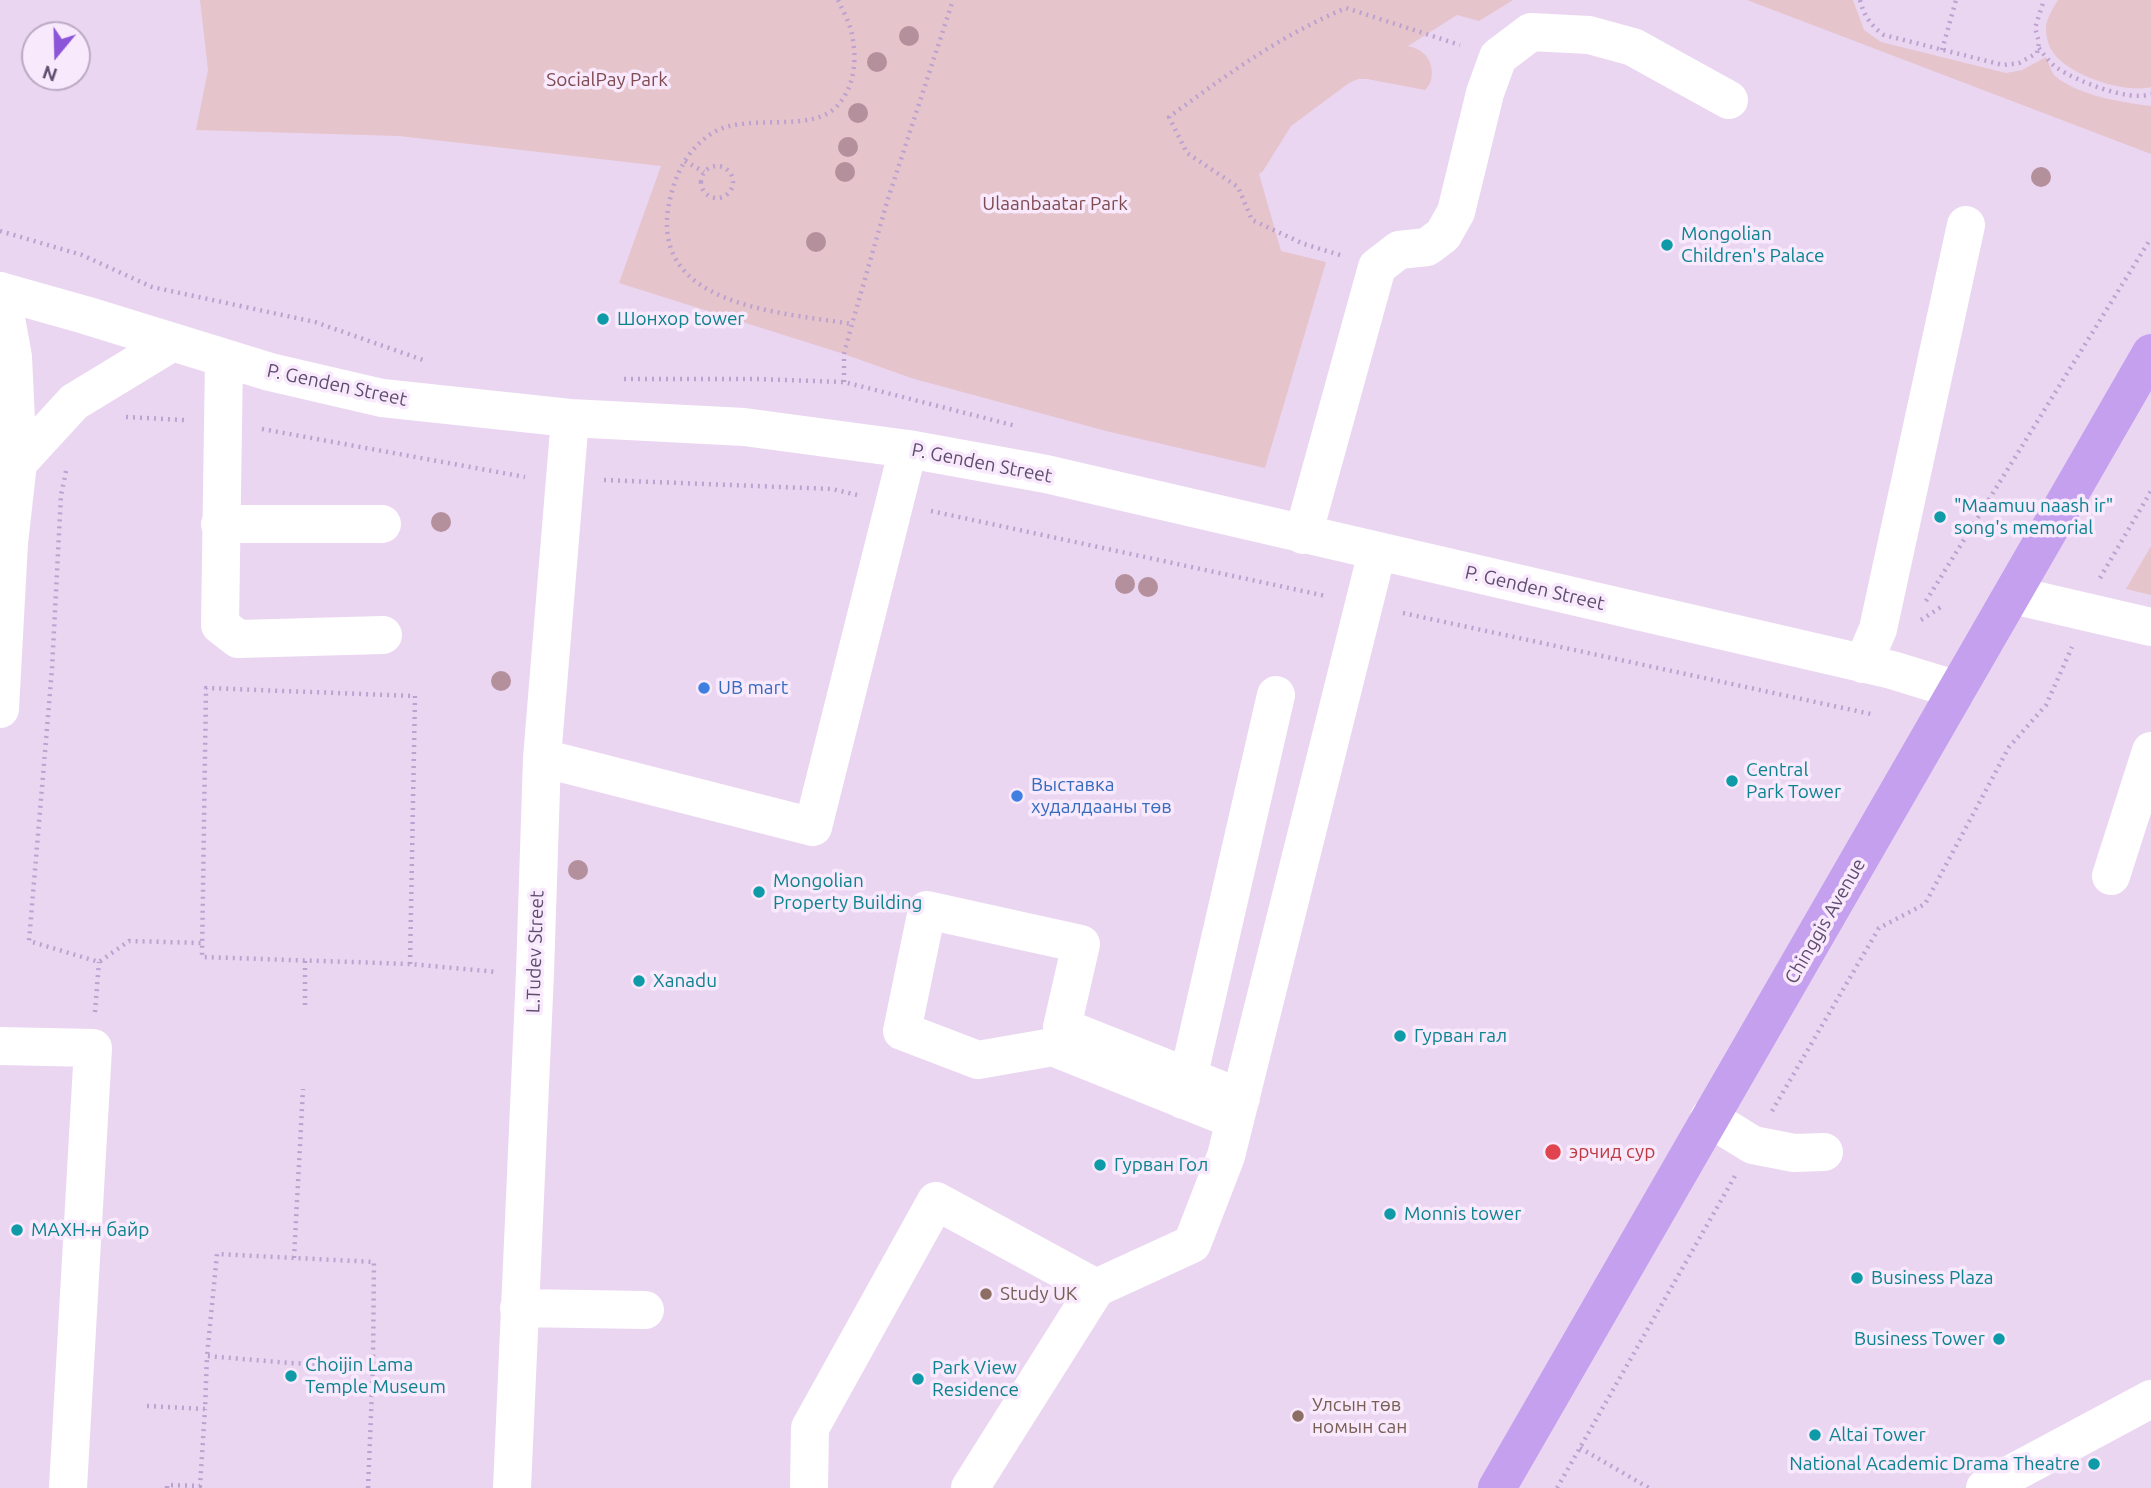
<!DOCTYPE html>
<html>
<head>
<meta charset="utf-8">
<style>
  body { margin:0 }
  #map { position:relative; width:2151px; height:1488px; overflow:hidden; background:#f5e4fa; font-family:Ubuntu,sans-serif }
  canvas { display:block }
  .north { position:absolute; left:21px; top:21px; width:70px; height:70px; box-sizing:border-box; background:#f9e9fd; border:2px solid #bbaac4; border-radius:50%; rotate:199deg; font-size:19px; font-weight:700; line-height:28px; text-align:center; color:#5f4c6f }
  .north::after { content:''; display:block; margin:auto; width:24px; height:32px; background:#8c54d8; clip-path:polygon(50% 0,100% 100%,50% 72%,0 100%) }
</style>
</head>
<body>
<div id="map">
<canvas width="2151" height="1488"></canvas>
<div class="north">N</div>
</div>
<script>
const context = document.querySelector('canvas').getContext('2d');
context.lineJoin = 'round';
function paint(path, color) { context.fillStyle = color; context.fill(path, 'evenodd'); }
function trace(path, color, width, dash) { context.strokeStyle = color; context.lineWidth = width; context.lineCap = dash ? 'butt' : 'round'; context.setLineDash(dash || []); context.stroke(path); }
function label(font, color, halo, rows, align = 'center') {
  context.font = font + ' Ubuntu,sans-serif'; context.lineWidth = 7; context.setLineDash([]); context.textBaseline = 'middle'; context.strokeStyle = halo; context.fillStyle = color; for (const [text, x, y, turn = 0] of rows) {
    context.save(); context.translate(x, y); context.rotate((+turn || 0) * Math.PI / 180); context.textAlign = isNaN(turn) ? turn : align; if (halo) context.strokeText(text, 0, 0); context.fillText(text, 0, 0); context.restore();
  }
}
paint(new Path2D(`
  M0,0H2151V1488H0ZM35,35H77V77H35Z`), '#ebd6f2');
paint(new Path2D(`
  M200,0H1513L1479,21L1457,15L1408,46C1412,47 1419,49 1423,53C1434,62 1435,81 1425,90L1367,79H1358L1349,83L1291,126L1263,171L1259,174L1281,251L1326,262L1265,468L1106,431L911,378L844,354L619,283L661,166L399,136L196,130L208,70Z
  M1747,0H1853L1864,30L1881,42L2006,73L2022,70L2046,57C2049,63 2051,73 2056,77C2081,96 2120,102 2151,106V154Z
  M2058,0H2151V87C2125,94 2067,75 2052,51C2049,47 2046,36 2046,30C2045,21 2053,8 2058,0Z
  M2151,546V595L2126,589Z`), '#e5c4cb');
trace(new Path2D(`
  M838,0C843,11 850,23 852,35C857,59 855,86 838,105C813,134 751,113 716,131C690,145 676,172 670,199C645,307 780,312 852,324
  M1860,0C1864,16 1871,26 1884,35L2003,65L2019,63L2037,53L2039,42L2035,28L2044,0
  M2039,48C2044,55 2050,63 2057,68C2077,81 2128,102 2151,94
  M1942,50L1956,0
  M685,161L704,172
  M701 182a16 16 0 1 1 32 0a16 16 0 1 1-32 0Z
  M0,231L82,255L152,287L315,322L426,361
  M1340,255L1304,244L1252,220L1238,187L1187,153L1169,117C1225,76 1281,35 1346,8L1460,45
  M624,379H760L844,382L1016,426
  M844,382V354L852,324L887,202L953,0
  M126,417L184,420
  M262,429L525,477
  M66,471L61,495L52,669L29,941L99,962L129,941L202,943
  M604,480L832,489L857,495
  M931,511L1326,596
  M2100,578L2151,491
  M1926,601L2151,238
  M1403,613L1871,714
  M1921,620L1944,605
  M410,964L415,696L206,688L202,957L410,964L497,972
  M305,1005V961
  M95,1012L99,962
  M1772,1111L1879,928L1925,904L2009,747L2046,705L2072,647
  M294,1258L303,1089
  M147,1406L205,1409L207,1356L290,1363L373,1366L374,1262L217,1254L207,1356
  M1580,1448L1649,1488
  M167,1488V1485L200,1486L205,1409
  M368,1488L373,1366
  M1557,1488L1735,1176`), '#bda2d0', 4.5, [2, 5]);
trace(new Path2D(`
  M0,291L85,315L270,372L382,398L570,418L744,427L908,449L1046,474L1892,670L1957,690
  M224,359L220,625L238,639L383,635
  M18,463L74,402L171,343
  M220,524H382
  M1303,535L1377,267L1399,250L1427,247L1443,235L1456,212L1485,93L1498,57L1531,32L1589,35L1633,47L1729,100
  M2013,595L2151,627
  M1863,664L1878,629L1966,225
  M0,709L9,543L18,463L13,357L1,291
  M542,758L813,827L908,449
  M2111,876L2151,751
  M0,1046L93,1048L68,1488
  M1183,1100L1276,695
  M1709,1118L1753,1145L1794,1153L1824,1152
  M1235,1120L1053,1047L978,1060L902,1031L927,910L1081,944L1062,1027L1241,1098
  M519,1308L645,1310
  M512,1488L535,973L542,758L570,418
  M809,1488L810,1428L936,1201L1096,1288
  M970,1488L1096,1288L1192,1244L1226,1156L1377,552
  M1985,1488L2151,1399`), '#fff', 38);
trace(new Path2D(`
  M1497,1488L2151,353`), '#c4a0ee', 38);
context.fillStyle = '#b4909c';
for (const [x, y] of [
  [909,36],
  [877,62],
  [858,113],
  [848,147],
  [845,172],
  [2041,177],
  [816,242],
  [441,522],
  [1125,584],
  [1148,587],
  [501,681],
  [578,870]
]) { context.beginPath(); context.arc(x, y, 10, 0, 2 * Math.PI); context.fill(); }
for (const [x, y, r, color] of [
  [1667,245,7,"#0f9aa8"],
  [603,319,7,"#0f9aa8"],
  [1940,517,7,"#0f9aa8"],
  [704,688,7,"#3f7fe0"],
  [1732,781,7,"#0f9aa8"],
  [1017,796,7,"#3f7fe0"],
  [759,892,7,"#0f9aa8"],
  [639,981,7,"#0f9aa8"],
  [1400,1036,7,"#0f9aa8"],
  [1553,1152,9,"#e0444e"],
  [1100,1165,7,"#0f9aa8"],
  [1390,1214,7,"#0f9aa8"],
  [17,1230,7,"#0f9aa8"],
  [1857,1278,7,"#0f9aa8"],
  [986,1294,7,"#8d6e63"],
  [1999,1339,7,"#0f9aa8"],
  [291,1376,7,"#0f9aa8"],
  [918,1379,7,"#0f9aa8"],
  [1298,1416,7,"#8d6e63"],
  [1815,1435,7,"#0f9aa8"],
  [2094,1464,7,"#0f9aa8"]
]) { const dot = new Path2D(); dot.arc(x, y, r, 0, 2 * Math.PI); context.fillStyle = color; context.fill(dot); trace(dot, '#f9e9fd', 2.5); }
label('19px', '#7f4b50', '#f9e9fd', [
  ["SocialPay Park",607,80],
  ["Ulaanbaatar Park",1055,204]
]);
label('19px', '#0d838f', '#f9e9fd', [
  ["Mongolian",1681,234],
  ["Children's Palace",1681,256],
  ["Шонхор tower",617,319],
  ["\"Maamuu naash ir\"",1954,506],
  ["song's memorial",1954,528],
  ["Central",1746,770],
  ["Park Tower",1746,792],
  ["Mongolian",773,881],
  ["Property Building",773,903],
  ["Xanadu",653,981],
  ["Гурван гал",1414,1036],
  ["Гурван Гол",1114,1165],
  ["Monnis tower",1404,1214],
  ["МАХН-н байр",31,1230],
  ["Business Plaza",1871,1278],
  ["Business Tower",1985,1339,"right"],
  ["Choijin Lama",305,1365],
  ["Temple Museum",305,1387],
  ["Park View",932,1368],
  ["Residence",932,1390],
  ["Altai Tower",1829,1435],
  ["National Academic Drama Theatre",2080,1464,"right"]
], 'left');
label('19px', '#5f4c6f', '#f9e9fd', [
  ["P. Genden Street",337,385,12],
  ["P. Genden Street",982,463,11],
  ["P. Genden Street",1535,588,13],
  ["Chinggis Avenue",1825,921,-60],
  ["L.Tudev Street",535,952,-88]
]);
label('19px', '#366cbe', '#f9e9fd', [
  ["UB mart",718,688],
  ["Выставка",1031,785],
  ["худалдааны төв",1031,807]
], 'left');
label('19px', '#be3a42', '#f9e9fd', [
  ["эрчид сур",1569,1152]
], 'left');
label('19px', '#785e54', '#f9e9fd', [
  ["Study UK",1000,1294],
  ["Улсын төв",1312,1405],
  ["номын сан",1312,1427]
], 'left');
</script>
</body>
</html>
